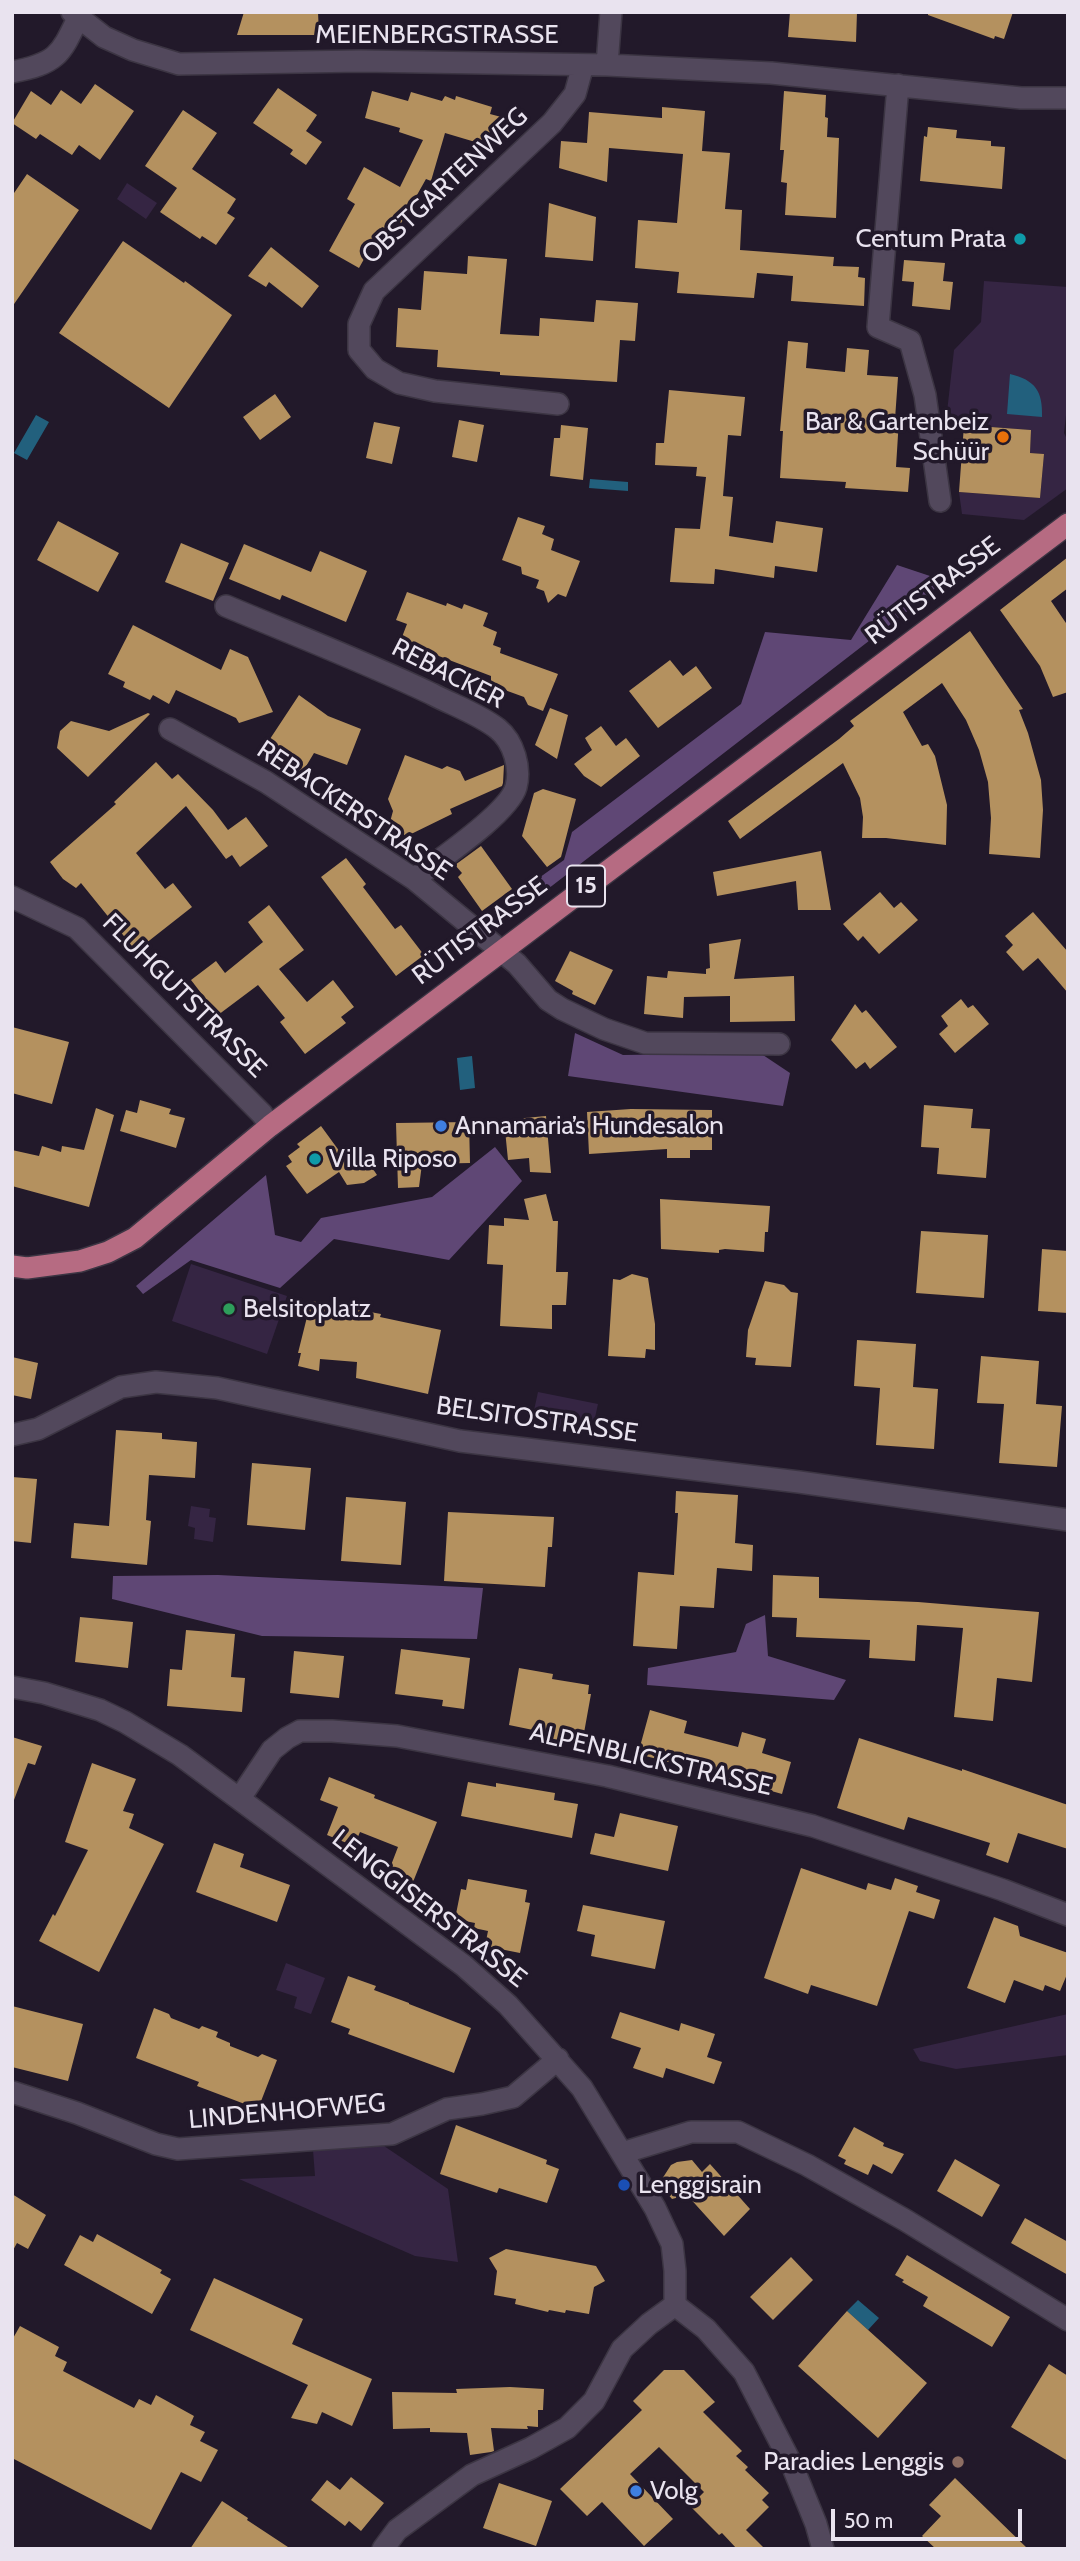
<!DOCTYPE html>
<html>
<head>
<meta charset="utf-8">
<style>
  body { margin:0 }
  #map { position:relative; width:1080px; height:2561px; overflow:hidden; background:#22192a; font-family:Cabin,sans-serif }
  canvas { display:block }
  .frame { position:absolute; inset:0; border:14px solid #e9e3ef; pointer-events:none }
  .scale { position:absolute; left:831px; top:2509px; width:191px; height:32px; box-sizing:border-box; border:4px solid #e9e3ef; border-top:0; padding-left:9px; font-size:21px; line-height:24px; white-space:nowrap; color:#e9e3ef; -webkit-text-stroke:5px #22192a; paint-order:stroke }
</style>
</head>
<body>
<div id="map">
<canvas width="1080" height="2561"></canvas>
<div class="frame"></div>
<div class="scale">50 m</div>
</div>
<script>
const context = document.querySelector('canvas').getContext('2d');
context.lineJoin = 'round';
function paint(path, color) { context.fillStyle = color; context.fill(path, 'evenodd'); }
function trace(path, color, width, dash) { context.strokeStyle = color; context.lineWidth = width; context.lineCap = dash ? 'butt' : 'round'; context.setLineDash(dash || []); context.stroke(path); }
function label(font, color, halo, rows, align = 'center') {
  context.font = font + ' Cabin,sans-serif'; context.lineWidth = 7; context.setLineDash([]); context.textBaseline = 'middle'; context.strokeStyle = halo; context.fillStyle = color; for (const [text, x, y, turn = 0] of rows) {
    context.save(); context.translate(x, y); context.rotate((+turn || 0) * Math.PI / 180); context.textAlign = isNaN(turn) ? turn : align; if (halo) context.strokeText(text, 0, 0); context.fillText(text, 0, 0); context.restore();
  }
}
paint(new Path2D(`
  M127,183L157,203L146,219L117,199Z
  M984,281L1068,287V398L1064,433L1068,441V488L1024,520L962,514L959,492L1040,498L1044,454L1030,453L1031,430L964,425L946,421L954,350L981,322Z
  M191,1264L287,1296L267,1354L172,1321Z
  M538,1392L598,1404L592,1431L531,1424Z
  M191,1506L210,1509L209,1517L216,1518L213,1542L194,1539L195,1528L188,1526Z
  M286,1963L325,1978L311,2014L294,2008L297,1997L276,1990Z
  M1068,2014V2055L956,2069L920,2061L913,2049Z
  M384,2146L448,2189L458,2262L415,2256L239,2179L315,2176L313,2150Z`), '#352543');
paint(new Path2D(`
  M897,565L942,580L931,593L544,892L536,880L564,860L572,832L741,704L765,632L851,640Z
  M575,1033L623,1055L760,1053L790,1073L783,1106L568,1076Z
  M495,1147L522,1181L449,1260L334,1239L280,1288L191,1260L143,1294L136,1286L266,1175L275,1235L301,1242L321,1218L432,1197Z
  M218,1575L483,1588L477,1639L262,1636L112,1599L113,1576Z
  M765,1615L768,1656L846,1680L834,1700L647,1685L648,1668L736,1652L746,1624Z`), '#5f4775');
paint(new Path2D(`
  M1010,374C1035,380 1043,391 1042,417L1007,414Z
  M36,415L49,422L27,460L14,453Z
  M590,479L628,482V491L589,488Z
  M472,1056L475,1088L460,1090L457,1058Z
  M858,2300L879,2318L868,2330L847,2311Z`), '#22607d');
paint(new Path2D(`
  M244,12H318L319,35H237Z
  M790,12H857L856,42L788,37Z
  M928,12H1013L1004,39L995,36L994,39L928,15Z
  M95,84L134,111L100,160L79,145L72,155L40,134L36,139L12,123L31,91L51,105L61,90L81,104Z
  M278,88L317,115L306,131L322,142L306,165L290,154L293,150L253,123Z
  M372,91L408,101L411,92L442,101L445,96L455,100L456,96L492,107L490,114L505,118L499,142L484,138L482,144L445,133L431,181L426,179L395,234L382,227L359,268L329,251L355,204L347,199L364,167L400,187L423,140L399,132L400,128L365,118Z
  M784,91L826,95L825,117L828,118L827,137L839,138L836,218L785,215L787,183L781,182L784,150H780Z
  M662,107L705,111L702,151L730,153L725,209L742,210L740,250L834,257L833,266L859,267L858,277L865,278L864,306L791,301L793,276L757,273L754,298L677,293L679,272L635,268L638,220L677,223L683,154L609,148L607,182L559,168L561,141L587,143L589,112L662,118Z
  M183,110L217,133L192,169L236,199L227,213L235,218L216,245L202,236L200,239L160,212L177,188L145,166Z
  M928,127L957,130L956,138L991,141V146L1005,147L1002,189L920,181L924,136L927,137Z
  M27,174L79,210L12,307V196Z
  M549,203L596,217L593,261L545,257Z
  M123,241L184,283L185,281L232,315L169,408L59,333Z
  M271,247L319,286L302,308L269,282L266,287L248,276Z
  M468,256L507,259L500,334L539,336L540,318L594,322L596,300L638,303L635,341L620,340L617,382L500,375V372L437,367L438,350L396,347L398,308L421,310L424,271L467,274Z
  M904,260L945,263L943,281L953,282L950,310L912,306L914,282L902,281Z
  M788,341L808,343L806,368L845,372L847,348L869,350L867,375L898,377L895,419H899L896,467L910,468L908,492L845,488L846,482L780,478L783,431H780Z
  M669,390L745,397L741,436L728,435L723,496L733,497L729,536L773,543L776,521L823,528L817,572L775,566L774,578L715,569L714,584L670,582L675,528L700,529L706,477L696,476L697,467L655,465L656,443H664Z
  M275,394L291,417L260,440L243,417Z
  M459,420L484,425L477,462L452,457Z
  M374,422L400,427L392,464L366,458Z
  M561,425L588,428L583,480L550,476L554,438H560Z
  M964,425L1031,430L1030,453L1044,454L1040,498L959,492Z
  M518,517L545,526L542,534L554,539L551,550L580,561L566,597L558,594L548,603L544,591L536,588L539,580L522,574L521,567L502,560Z
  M58,521L119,553L98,592L37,560Z
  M181,543L229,563L213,601L165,582Z
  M244,544L311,572L320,551L367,571L346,622L282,595L280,600L229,579Z
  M1068,557V588L1051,601L1068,626V692L1053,697L1040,666L1000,610Z
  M407,592L446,606L447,603L462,609L464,604L488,613L483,626L497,632L493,645L501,648L500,653L558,674L543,711L528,705L524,697L491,685V676L410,645L408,640L402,637L407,624L396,620Z
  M133,625L221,670L230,649L248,657L273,712L239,723L236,718L176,690L169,704L153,695L150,700L123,687L125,682L108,674Z
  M970,631L1023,709L1019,710L1028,733L1041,780L1043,810L1040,858L989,854L991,818L988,782L979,750L966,720L942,683L903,712L922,746L928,744L935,756L947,805L946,845L886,838H862L863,817L860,798L843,763L740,839L728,821L839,739L854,726L850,721Z
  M670,660L683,676L696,666L712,688L658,728L629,691Z
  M299,695L328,716L361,729L347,765L314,753L299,778L274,763L279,755L268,742Z
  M550,708L568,715L557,759L535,745Z
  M148,713L150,714L88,777L57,748L60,731L71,721L109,731Z
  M601,726L616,746L626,738L640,756L601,787L584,776L574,764L592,750L585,738Z
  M405,755L442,769L447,766L460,771L465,781L504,765L503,783L502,786L450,809L452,814L405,837L400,825L390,822L393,811L388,799Z
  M156,762L172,779L178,774L213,810L228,830L246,817L268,846L240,867L232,855L226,859L186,806L136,853L165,889L173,883L192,907L136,951L81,883L76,888L63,879L50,862L116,804L114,802Z
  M543,789L576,799L561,857L547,867L522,836L534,793Z
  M481,846L512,889L482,911L458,877L462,873L455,865Z
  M821,851L831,910H798L796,881L717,896L713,872Z
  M346,858L366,884L363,887L395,929L401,925L424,955L396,976L321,877Z
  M880,892L894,908L901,902L918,920L879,954L863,936L858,941L843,924Z
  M269,905L304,950L279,969L307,1002L333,980L354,1007L341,1017L346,1023L305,1054L280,1022L285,1018L258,985L218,1015L191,980L216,961L225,973L263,942L248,922Z
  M1033,912L1068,952V993L1038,958L1023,971L1006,952L1013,945L1005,936Z
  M741,939L734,979L794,976L795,1021L730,1022V996L684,997L683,1018L644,1014L647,976L667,978L668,971L706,974V969L710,968L709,944Z
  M570,951L613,970L595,1005L572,994L573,991L555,981Z
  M961,999L968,1008L973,1005L989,1024L955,1053L939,1034L948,1026L941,1016Z
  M855,1004L862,1013L866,1010L897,1047L870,1069L865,1062L856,1069L831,1040Z
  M12,1027L69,1042L52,1104L12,1093Z
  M140,1100L171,1109L169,1114L185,1118L176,1148L120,1131L126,1110L137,1113Z
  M924,1105L973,1109L971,1128L990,1129L986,1178L937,1174L939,1148L921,1147Z
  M96,1108L114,1115L89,1207L12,1186V1150L39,1156L42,1146L61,1152L62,1146L84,1150Z
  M631,1109L712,1110V1150H690V1158H667V1149L589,1154L587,1112Z
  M546,1116L551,1173L530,1172L529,1158L508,1160L504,1120Z
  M469,1122L470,1163L422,1164L419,1187L398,1188L396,1123Z
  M321,1126L348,1163L363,1154L377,1175L364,1183L347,1185L339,1172L307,1194L286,1166L292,1162L288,1156L300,1147L297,1144Z
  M546,1194L553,1221H558L556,1272H568L566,1305H552V1329L500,1326L503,1265L487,1264L489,1225L504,1226V1218L529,1220L524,1199Z
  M660,1199L770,1206L768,1232H765L764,1252L725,1249L719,1250V1253L661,1249Z
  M921,1231L988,1235L984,1298L916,1293Z
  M1042,1249L1068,1251V1313L1038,1311Z
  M632,1274L648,1278L655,1324V1350L646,1349L645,1358L608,1356L613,1279L620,1280Z
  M765,1281L784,1285L791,1292L798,1293L791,1367L755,1365L756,1358L746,1357L748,1330Z
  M311,1301L381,1314L380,1317L441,1330L428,1394L356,1378L357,1362L320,1359L319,1371L298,1366L301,1353H298Z
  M857,1340L916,1344L913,1387L938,1389L934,1449L876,1445L880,1388L854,1386Z
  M981,1356L1039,1361L1036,1404L1062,1406L1057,1467L999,1463L1004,1404L977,1403Z
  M12,1357L38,1363L31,1399L12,1395Z
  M116,1430L162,1433V1439L197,1442L195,1478L149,1475L146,1520L151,1521L147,1565L71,1558L74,1523L109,1526Z
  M252,1463L311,1468L305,1530L247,1525Z
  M12,1477L37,1479L31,1543L12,1541Z
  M676,1491L738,1495L735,1543L753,1545L752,1571L717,1568L714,1608L680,1606L677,1649L633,1646L638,1572L674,1575L678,1513H675Z
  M346,1497L406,1502L401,1565L341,1561Z
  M448,1512L554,1517L552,1547H548L545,1587L444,1581Z
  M773,1575L819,1577V1598L918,1602L1039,1612L1032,1682L997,1678L993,1721L954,1717L963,1628L917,1625L915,1661L869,1658L870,1640L796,1637L797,1618L772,1617Z
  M80,1617L133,1622L128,1668L75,1662Z
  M186,1630L235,1634L231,1677L245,1678L242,1712L167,1706L170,1669L182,1670Z
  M401,1649L470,1658L464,1709L442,1706L443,1700L395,1694Z
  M294,1651L344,1656L339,1698L290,1693Z
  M519,1668L553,1674L552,1679L589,1685L588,1694H591L582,1744L537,1736L538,1731L509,1725Z
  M650,1710L687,1721L684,1733L738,1747L742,1732L766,1739L762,1753L791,1762L782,1794L729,1779L731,1774L676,1760V1764L638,1754Z
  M12,1737L42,1746L35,1765L28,1763L14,1800H12Z
  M859,1738L962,1771V1769L1068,1805V1849L1018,1833L1008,1863L986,1855L990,1843L908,1817L904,1830L837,1808Z
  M92,1763L136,1779L123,1811L134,1814L129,1828L164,1844L99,1972L39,1941L53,1914L55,1916L88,1850L65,1842Z
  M329,1777L375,1795L374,1798L437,1822L413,1882L388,1873L398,1847L360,1832L354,1846L327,1835L338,1807L320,1800Z
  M468,1782L496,1787V1783L555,1793L554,1800L578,1804L572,1838L461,1816Z
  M620,1813L678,1826L668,1871L590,1854L595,1833L614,1837Z
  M214,1843L244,1854L240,1867L290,1885L277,1922L196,1892Z
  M801,1868L866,1890L868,1883L891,1890L895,1878L918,1886L916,1892L940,1900L934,1919L909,1911L877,2006L811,1985L808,1994L764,1978Z
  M468,1879L527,1890L525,1902L530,1903L520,1953L485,1946L488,1931L474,1928L475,1923L455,1919L461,1889L466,1890Z
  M583,1905L665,1921L655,1969L591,1956L595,1935L577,1931Z
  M994,1917L1018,1926L1020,1936L1068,1953V1972L1060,1991L1045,1985L1043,1991L1014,1980L1005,2003L967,1988Z
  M348,1976L376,1986L374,1990L409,2003V2004L471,2028L454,2073L348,2034L350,2029L331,2022Z
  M12,2006L83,2024L68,2081L12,2067Z
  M154,2008L169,2014L171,2018L199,2029L202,2026L218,2032L216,2037L230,2043V2046L258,2057L262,2054L277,2060L258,2109L197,2086L199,2082L136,2058Z
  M620,2012L679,2031L681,2023L715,2034L707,2057L722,2062L714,2084L666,2068L663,2078L633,2068L641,2048L611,2038Z
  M456,2125L547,2160L546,2164L559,2169L547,2203L499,2188L497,2193L440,2174Z
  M854,2127L884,2143L883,2146L904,2154L892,2174L873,2164L868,2175L844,2164L846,2160L838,2156Z
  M955,2159L1000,2185L982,2217L937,2191Z
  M692,2160L702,2172L710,2164L750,2209L724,2236L687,2195L672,2199L667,2193L662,2179L671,2165L677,2162Z
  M12,2194L46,2215L28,2249L17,2243L12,2252Z
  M1025,2218L1068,2242V2275L1011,2243Z
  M97,2234L162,2270L160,2273L171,2279L152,2314L64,2265L80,2235L93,2242Z
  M506,2249L596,2266L605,2281L594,2287L589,2314L566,2310L565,2313L549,2310L548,2312L515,2304L516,2299L494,2295L497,2271L489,2258Z
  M907,2255L1010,2317L992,2347L923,2306L928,2297L902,2282L904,2280L895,2275Z
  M791,2257L813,2280L773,2320L750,2297Z
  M214,2278L303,2319L292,2344L372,2379L352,2426L322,2412L317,2424L291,2418L308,2385L190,2330Z
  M847,2311L927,2383L878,2438L798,2366Z
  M20,2326L59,2347L55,2356L67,2362L63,2371L134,2408L139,2399L151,2405L156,2395L194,2416L190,2425L205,2432L200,2441L218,2450L201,2482L181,2472L151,2530L12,2458V2340Z
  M1049,2364L1068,2376V2461L1011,2427Z
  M664,2370H684L715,2402L703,2412L742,2451L736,2456L748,2467L745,2470L769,2493L762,2500L769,2507L746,2530L765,2549H737L722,2533L719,2535L690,2506L704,2492L659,2447L630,2474L673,2519L644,2546L602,2502L587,2516L560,2489L642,2410L633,2401Z
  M510,2387L544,2389L543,2410H538V2427L527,2426L528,2429L491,2428L494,2451L491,2452L470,2455L467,2433L430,2432V2428L393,2429L392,2392L457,2393L456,2389Z
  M351,2477L384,2503L361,2531L349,2521L345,2526L311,2500L327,2480L340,2490Z
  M955,2478L1028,2549H936L922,2536L941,2516L929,2505Z
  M499,2483L552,2501L536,2546L483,2528Z
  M222,2501L248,2518L247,2520L291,2549H190Z`), '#b4915f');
const minor = new Path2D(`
  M72,12L104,37L133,50L179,64L361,61L607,65L771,73L1021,98H1068
  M607,65L611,12
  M12,72C60,63 61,53 81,12
  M898,85L878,327L910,341L925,395L940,501
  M558,404L435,391L399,383L375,369L359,350V324L374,291L552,123L575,94L583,65
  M226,606C295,635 365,662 432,694C453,705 479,714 498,729C514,742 521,768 516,787C509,813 437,861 414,879
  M170,729L266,782L414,879L517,964L548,1000L562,1009L604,1029L645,1043L779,1044
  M12,897L77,928L262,1114L270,1126
  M12,1435L38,1429L121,1387L156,1382L217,1388L460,1441L799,1482L1068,1520
  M12,1687L44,1693L100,1710L125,1722L180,1755L463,1965L508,2005L582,2088L655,2208L672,2244L675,2271V2305
  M240,1798L272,1750L287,1738L300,1731H332L397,1736L607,1776L813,1826L1003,1890L1068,1915
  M12,2092L77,2113L156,2144L178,2149L392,2134L447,2109L482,2104L513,2097L558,2059
  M622,2153L691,2132H738L807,2165L905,2220L1068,2320
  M675,2305L706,2329L744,2372L792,2465L816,2524L823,2549
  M383,2549L397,2530L472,2475L531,2448L567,2428L594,2401L622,2349L649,2324L675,2305`);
const major = new Path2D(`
  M12,1266L27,1268L80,1261L108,1252L135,1238L270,1126L1068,524`);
trace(minor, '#3c3543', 24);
trace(major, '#3c3543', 24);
trace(minor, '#52485c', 21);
trace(major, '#b66b82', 21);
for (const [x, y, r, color] of [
  [1020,239,7,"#0f9aa8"],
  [1003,437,7,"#e8710a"],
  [441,1126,7,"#3f7fe0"],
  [315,1159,7,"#0f9aa8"],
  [229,1309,7,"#2e9e5b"],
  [624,2185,7,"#1a4fb4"],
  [958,2462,7,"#8d6e63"],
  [636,2491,7,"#3f7fe0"]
]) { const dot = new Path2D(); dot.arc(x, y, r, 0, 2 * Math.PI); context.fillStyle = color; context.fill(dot); trace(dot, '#22192a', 2.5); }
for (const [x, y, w] of [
  [586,886,38]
]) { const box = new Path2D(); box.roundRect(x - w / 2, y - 20.5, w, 41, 5); context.fillStyle = '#22192a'; context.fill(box); trace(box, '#e9e3ef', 2); }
label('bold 24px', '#e9e3ef', null, [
  ["15",586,886]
]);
label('26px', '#e9e3ef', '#22192a', [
  ["MEIENBERGSTRASSE",437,35],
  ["OBSTGARTENWEG",445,186,-43],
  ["RÜTISTRASSE",933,591,-37],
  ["REBACKER",448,674,27],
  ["REBACKERSTRASSE",354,811,34],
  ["RÜTISTRASSE",480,931,-37],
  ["FLUHGUTSTRASSE",184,996,45],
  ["BELSITOSTRASSE",537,1420,8],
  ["ALPENBLICKSTRASSE",651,1760,13],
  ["LENGGISERSTRASSE",429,1909,38],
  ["LINDENHOFWEG",287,2112,-5]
]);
label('26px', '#e9e3ef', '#22192a', [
  ["Centum Prata",1006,239,"right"],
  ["Bar & Gartenbeiz",989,422,"right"],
  ["Schüür",989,452,"right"],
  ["Annamaria’s Hundesalon",455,1126],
  ["Villa Riposo",329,1159],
  ["Belsitoplatz",243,1309],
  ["Lenggisrain",638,2185],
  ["Paradies Lenggis",944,2462,"right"],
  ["Volg",650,2491]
], 'left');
</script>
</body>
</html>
